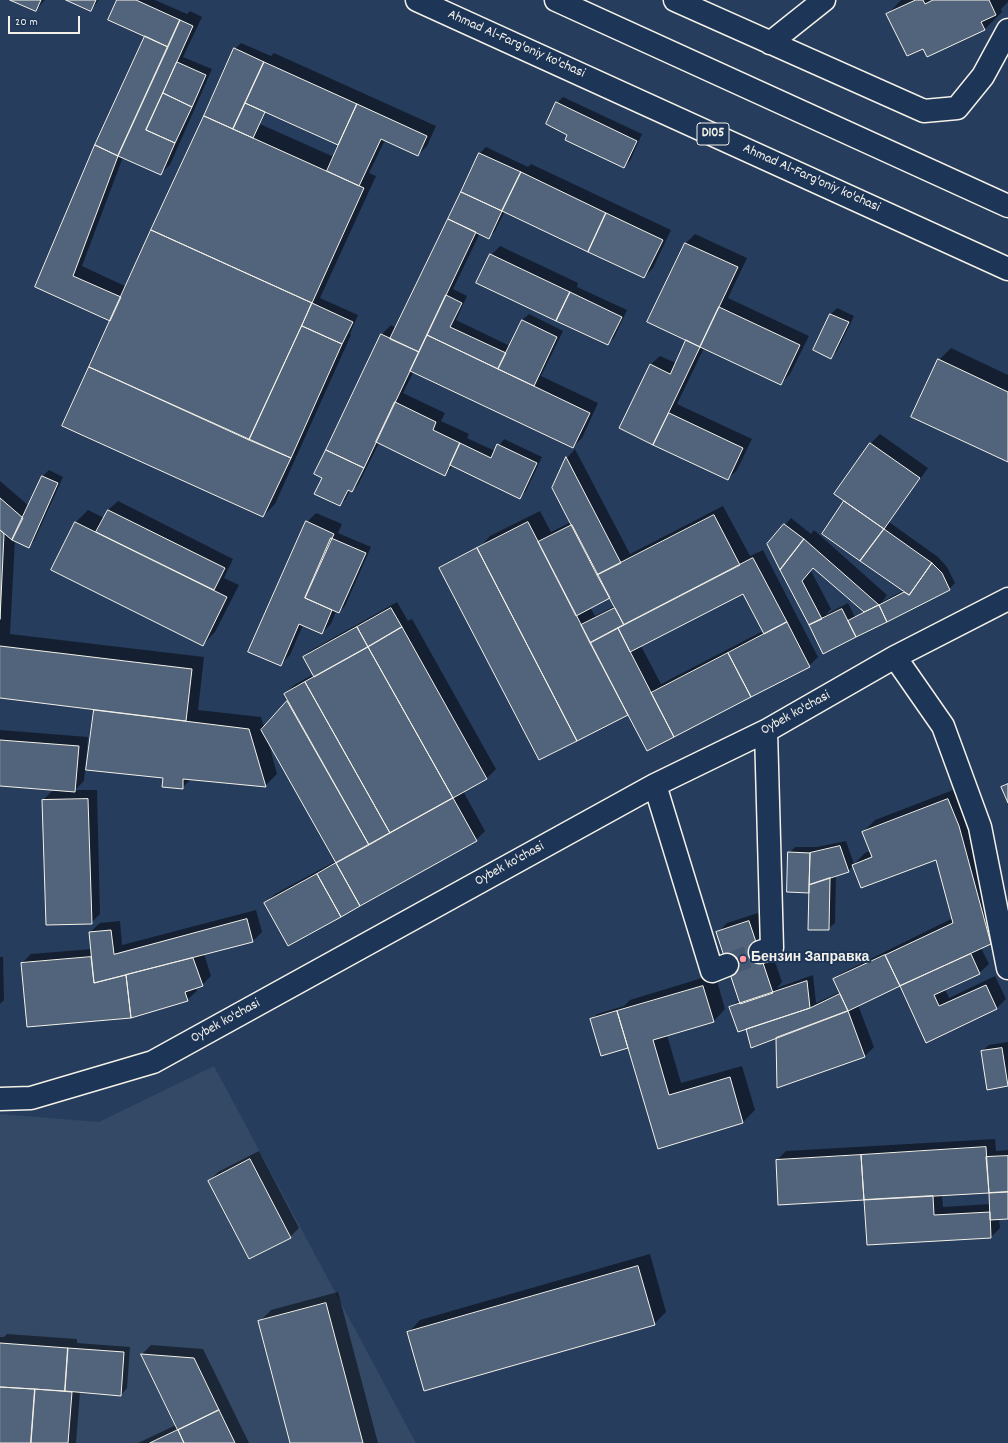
<!DOCTYPE html>
<html>
<head>
<meta charset="utf-8">
<style>
  body { margin:0 }
  #map { position:relative; width:1008px; height:1443px; overflow:hidden; background:#263d5d; font-family:Dekko,sans-serif }
  canvas { display:block }
  .scale { position:absolute; left:8px; top:16px; width:72px; height:18px; box-sizing:border-box; border:2px solid #f4f1e8; border-top:0; padding-left:5px; font-size:12px; line-height:14px; white-space:nowrap; color:#f4f1e8; -webkit-text-stroke:3px #1d3557; paint-order:stroke }
</style>
</head>
<body>
<div id="map">
<canvas width="1008" height="1443"></canvas>
<div class="scale">20 m</div>
</div>
<script>
const context = document.querySelector('canvas').getContext('2d');
context.lineJoin = 'round';
function paint(path, color) { context.fillStyle = color; context.fill(path, 'evenodd'); }
function trace(path, color, width, dash) { context.strokeStyle = color; context.lineWidth = width; context.lineCap = dash ? 'butt' : 'round'; context.setLineDash(dash || []); context.stroke(path); }
function label(font, color, halo, rows, align = 'center') {
  context.font = font + ' Dekko,sans-serif'; context.lineWidth = 4; context.setLineDash([]); context.textBaseline = 'middle'; context.strokeStyle = halo; context.fillStyle = color; for (const [text, x, y, turn = 0] of rows) {
    context.save(); context.translate(x, y); context.rotate((+turn || 0) * Math.PI / 180); context.textAlign = isNaN(turn) ? turn : align; if (halo) context.strokeText(text, 0, 0); context.fillText(text, 0, 0); context.restore();
  }
}
paint(new Path2D(`
  M214,1066L416,1443H0V1114L99,1122Z`), '#334966');
paint(new Path2D(`
  M12,0H45L36,10Z
  M68,0H99L91,10Z
  M118,0H155L187,14L190,11L202,17L183,57L212,69L170,165L160,174L123,157L82,266L127,287L235,49L241,43L271,56L274,53L436,126L427,146L418,155L385,140L369,173L376,176L320,298L358,315L350,334L351,335L275,504L263,516L114,316L36,286L146,36ZM266,111L340,145L334,157L260,124Z
  M901,0H1008V2L1001,9L1002,12L985,29L927,56L923,47L888,14Z
  M563,97L642,134L630,161L623,167L569,134L557,103Z
  M486,147L528,167L531,164L671,230L653,268L644,277L505,211L495,231L489,237L480,233L453,289L467,296L456,320L510,346L522,320L529,314L563,331L541,376L598,403L582,438L573,447L414,371L403,393L445,413L441,421L469,434L467,438L495,451L504,439L542,457L526,491L520,497L453,466L445,474L379,443L358,485L352,491L350,490L346,499L340,505L323,477L382,334L391,325L396,328L480,153Z
  M695,234L747,258L728,298L809,336L790,374L781,384L704,348L677,404L752,439L737,470L728,479L620,428L650,365L660,356L676,363L687,340L648,321L686,243Z
  M500,246L578,283L577,287L627,310L614,338L608,344L491,255Z
  M837,308L854,316L837,351L831,358L814,349L831,314Z
  M951,348L1008,375V461L939,360Z
  M880,434L928,468L889,522L938,557L947,567L955,583L949,589L824,652L768,544L791,518L811,534L814,530L887,595L882,602L904,590L846,501L870,444ZM814,567L865,612L855,617L848,603L825,615L831,609L811,571Z
  M575,449L630,554L723,506L750,556L763,550L818,657L809,666L628,713L440,569L481,546L490,536L540,511L551,532L571,522L553,488L567,458ZM743,593L763,631L661,684L641,646ZM610,597L615,606L595,616L590,607Z
  M49,470L63,477L34,541L28,547L15,540L10,634L204,657L198,710L261,717L264,727L289,701L285,694L294,685L314,674L304,657L310,651L397,602L408,621L412,619L496,769L487,778L463,791L485,831L476,840L265,903L275,894L336,861L269,744L277,774L265,786L191,779L182,788L164,777L87,769L95,709L0,697V481L29,506L43,476Z
  M118,501L233,559L224,578L239,585L215,632L203,645L52,570L76,522L88,510L104,518L108,510Z
  M316,513L342,524L338,533L371,547L345,606L339,612L336,611L331,624L322,633L303,625L290,655L280,665L307,522Z
  M0,730L88,737L84,781L75,790H97L100,914L91,923L43,800L52,791H59V789L0,785Z
  M961,787L1003,931L991,943L981,948L989,964L979,973L945,989L949,998L995,976L1006,999L997,1008L927,1041L900,985L858,1005L874,1047L865,1056L778,1087L777,1037L730,1008L741,1004V1002L733,1005L740,1000L717,933L727,923L758,913L782,982L777,988L813,975L816,1003L840,992L834,980L840,974L953,918L937,858L853,866L848,871L836,875L835,923L828,929L789,853L795,847H817L846,841L854,864L865,853L870,851L863,832L875,820Z
  M256,910L262,932L253,941L204,954L211,976L202,985L196,988L197,991L187,1000L131,1017L22,963L31,954L92,949L90,932L100,923L120,921L122,945Z
  M0,957H3L4,1000L0,1004Z
  M715,974L725,1009L713,1022L667,1035L681,1083L742,1066L755,1110L743,1122L658,1147L628,1047L591,1020L597,1014L624,1006L630,1000Z
  M1008,1042V1085L982,1051L989,1045Z
  M995,1139L996,1151L1008,1150V1218L999,1219L1000,1228L991,1237L865,1199L777,1160L786,1151ZM990,1192V1204L943,1207L942,1195Z
  M259,1151L299,1228L290,1237L209,1181L218,1172Z
  M650,1254L666,1312L654,1324L408,1333L420,1320Z
  M338,1292L378,1443H291L259,1322L271,1310Z
  M7,1334L77,1339V1343L130,1347L127,1388L121,1395L80,1392L76,1443H0V1337H4Z
  M151,1345L203,1349L249,1443H138L176,1425L142,1354Z`), '#0007');
const building = new Path2D(`
  M10,0H41L36,11Z
  M66,0H96L91,11Z
  M117,0H136L180,20L168,47L108,20Z
  M916,0H923L925,4L933,0H989L996,15L981,22L985,30L927,57L923,49L907,56L886,14Z
  M180,20L193,26L146,130L175,143L161,175L118,156Z
  M145,36L168,47L118,156L95,145Z
  M234,48L264,62L233,129L204,116Z
  M177,62L206,75L192,107L163,93Z
  M264,62L357,104L338,145L245,103Z
  M163,93L192,107L175,143L146,130Z
  M556,102L637,141L624,168L565,140L567,135L546,124Z
  M245,103L265,112L253,138L233,129Z
  M357,104L427,136L418,156L381,139L359,186L327,171Z
  M204,116L364,188L312,303L151,230Z
  M95,145L118,156L73,276L121,297L110,321L35,287Z
  M479,153L521,172L502,211L461,192Z
  M521,172L606,213L588,252L502,211Z
  M461,192L502,211L489,239L448,219Z
  M606,213L663,240L644,278L588,252Z
  M448,219L476,232L419,352L390,339Z
  M151,230L312,303L249,440L89,367Z
  M685,243L738,267L700,347L647,322Z
  M490,254L570,292L556,321L476,283Z
  M570,292L622,317L608,345L556,321Z
  M446,295L462,303L450,327L506,353L498,369L427,335Z
  M312,303L353,322L342,344L302,326Z
  M719,307L800,345L781,385L700,347Z
  M830,314L849,322L831,359L813,350Z
  M522,320L557,337L534,386L498,369Z
  M302,326L342,344L291,458L249,440Z
  M381,334L419,352L364,468L326,450Z
  M427,335L590,413L573,448L410,371Z
  M686,340L700,347L653,445L619,428L650,364L670,374Z
  M938,359L1008,392V462L911,417Z
  M89,367L291,458L263,517L62,426Z
  M395,402L436,422L433,430L460,443L445,476L376,442Z
  M669,413L743,448L728,480L653,445Z
  M460,443L491,458L497,444L537,463L520,499L450,465Z
  M870,443L920,478L884,529L834,494Z
  M326,450L364,468L352,492L348,490L340,506L314,494L322,478L314,474Z
  M566,457L621,563L597,575L552,488Z
  M42,476L58,483L29,548L12,540Z
  M0,498L23,518L12,540L0,530Z
  M844,501L884,529L860,561L822,534Z
  M108,510L225,568L214,590L96,532Z
  M714,515L740,565L624,625L597,575Z
  M306,521L334,534L305,598L332,610L322,634L299,624L281,666L248,652Z
  M75,522L227,597L203,646L51,570Z
  M528,522L628,715L577,741L477,548Z
  M784,524L804,539L780,570L767,544Z
  M572,525L610,598L576,616L538,542Z
  M884,529L932,563L909,595L860,561Z
  M0,530L4,534L0,619Z
  M331,538L366,553L339,613L305,598Z
  M804,539L879,605L864,612L813,568L802,581L822,619L809,625L780,570Z
  M477,548L577,741L539,760L439,568Z
  M753,558L787,622L764,634L743,594L630,652L618,628Z
  M932,563L942,573L950,590L887,622L879,605L904,592L909,595Z
  M879,605L887,622L856,637L848,621Z
  M391,608L402,627L368,647L357,627Z
  M615,608L624,625L590,643L581,625Z
  M842,609L856,637L823,654L809,625Z
  M787,622L810,667L751,697L728,653Z
  M357,627L368,647L314,677L303,657Z
  M402,627L487,779L453,798L368,647Z
  M618,628L674,737L647,751L590,643Z
  M0,646L192,669L186,721L0,698Z
  M368,647L453,798L390,833L305,682Z
  M728,653L751,697L674,737L651,693Z
  M305,682L390,833L369,845L284,694Z
  M287,701L369,845L336,863L261,730Z
  M94,710L249,729L266,787L183,779V789L162,787L163,778L86,770Z
  M0,740L79,746L75,792L0,786Z
  M1008,784V803L1001,787Z
  M453,798L477,841L360,906L336,863Z
  M88,799L92,924L46,925L42,800Z
  M948,799L959,826L991,944L900,986L885,955L953,923L936,860L861,888L852,865L872,857L862,832Z
  M840,846L849,872L809,885L810,853Z
  M788,852L810,853L809,893L787,892Z
  M336,863L360,906L341,917L317,874Z
  M317,874L341,917L288,946L264,903Z
  M830,878L829,930H808L809,885Z
  M247,919L253,942L94,983L89,932L111,930L114,954Z
  M749,921L773,993L740,1004L716,932Z
  M971,954L980,974L934,995L939,1006L986,985L997,1009L926,1043L900,986Z
  M885,955L900,986L848,1011L833,979Z
  M91,957L94,983L126,975L131,1018L27,1027L21,963Z
  M193,958L203,986L185,992L188,1001L131,1018L126,975Z
  M807,981L810,1008L738,1032L729,1007Z
  M703,986L714,1022L653,1040L669,1095L730,1077L743,1123L658,1149L617,1011Z
  M840,994L848,1011L751,1048L746,1029L810,1008Z
  M617,1011L628,1048L601,1056L590,1019Z
  M848,1011L865,1057L777,1088L776,1038Z
  M1002,1048L1008,1086L987,1090L981,1051Z
  M986,1147L989,1193L864,1200L861,1155Z
  M861,1155L864,1200L778,1205L776,1160Z
  M1008,1156V1192L989,1193L986,1157Z
  M250,1159L291,1238L249,1259L208,1181Z
  M1008,1192V1219L990,1220L989,1193Z
  M933,1196L934,1215L990,1212L991,1238L867,1245L864,1200Z
  M638,1266L655,1325L424,1391L407,1332Z
  M326,1303L363,1443H290L258,1321Z
  M0,1343L68,1348L65,1391L0,1387Z
  M68,1348L124,1352L121,1396L65,1391Z
  M141,1354L194,1358L219,1410L178,1430Z
  M0,1387L35,1389L31,1443H0Z
  M35,1389L72,1392L68,1443H31Z
  M219,1410L235,1443H184L178,1430Z
  M178,1430L184,1443H150Z`);
paint(building, '#52647b');
trace(building, '#f4f1e8', 1);
trace(new Path2D(`
  M727,965L760,952`), '#455872', 22, [22, 11]);
const minor = new Path2D(`
  M675,0L924,111L957,108L983,76L1008,30
  M770,43L824,0
  M895,657L943,726L980,827L1008,968
  M655,785L712,971L727,965
  M760,952L772,948L766,731
  M0,1099L31,1098L153,1062L655,785L766,731L895,657L1008,599`);
const highway = new Path2D(`
  M417,0L1008,269
  M556,0L1008,206`);
trace(minor, '#f4f1e8', 25);
trace(highway, '#f4f1e8', 25);
trace(minor, '#1d3557', 22);
trace(highway, '#1d3557', 22);
for (const [x, y, r, color] of [
  [743,959,4,"#ff9aa2"]
]) { const dot = new Path2D(); dot.arc(x, y, r, 0, 2 * Math.PI); context.fillStyle = color; context.fill(dot); trace(dot, '#1d3557', 1.5); }
for (const [x, y, w] of [
  [713,134,32]
]) { const box = new Path2D(); box.roundRect(x - w / 2, y - 11, w, 22, 3); context.fillStyle = '#1d3557'; context.fill(box); trace(box, '#f4f1e8', 1); }
label('bold 13px', '#f4f1e8', null, [
  ["D105",713,134]
]);
label('14px', '#f4f1e8', '#1d3557', [
  ["Ahmad Al-Farg'oniy ko'chasi",516,45,24],
  ["Ahmad Al-Farg'oniy ko'chasi",811,179,24],
  ["Oybek ko'chasi",796,714,-29],
  ["Oybek ko'chasi",510,865,-29],
  ["Oybek ko'chasi",226,1022,-29]
]);
label('bold 14px', '#f4f1e8', '#1d3557', [
  ["Бензин Заправка",751,959]
], 'left');
</script>
</body>
</html>
